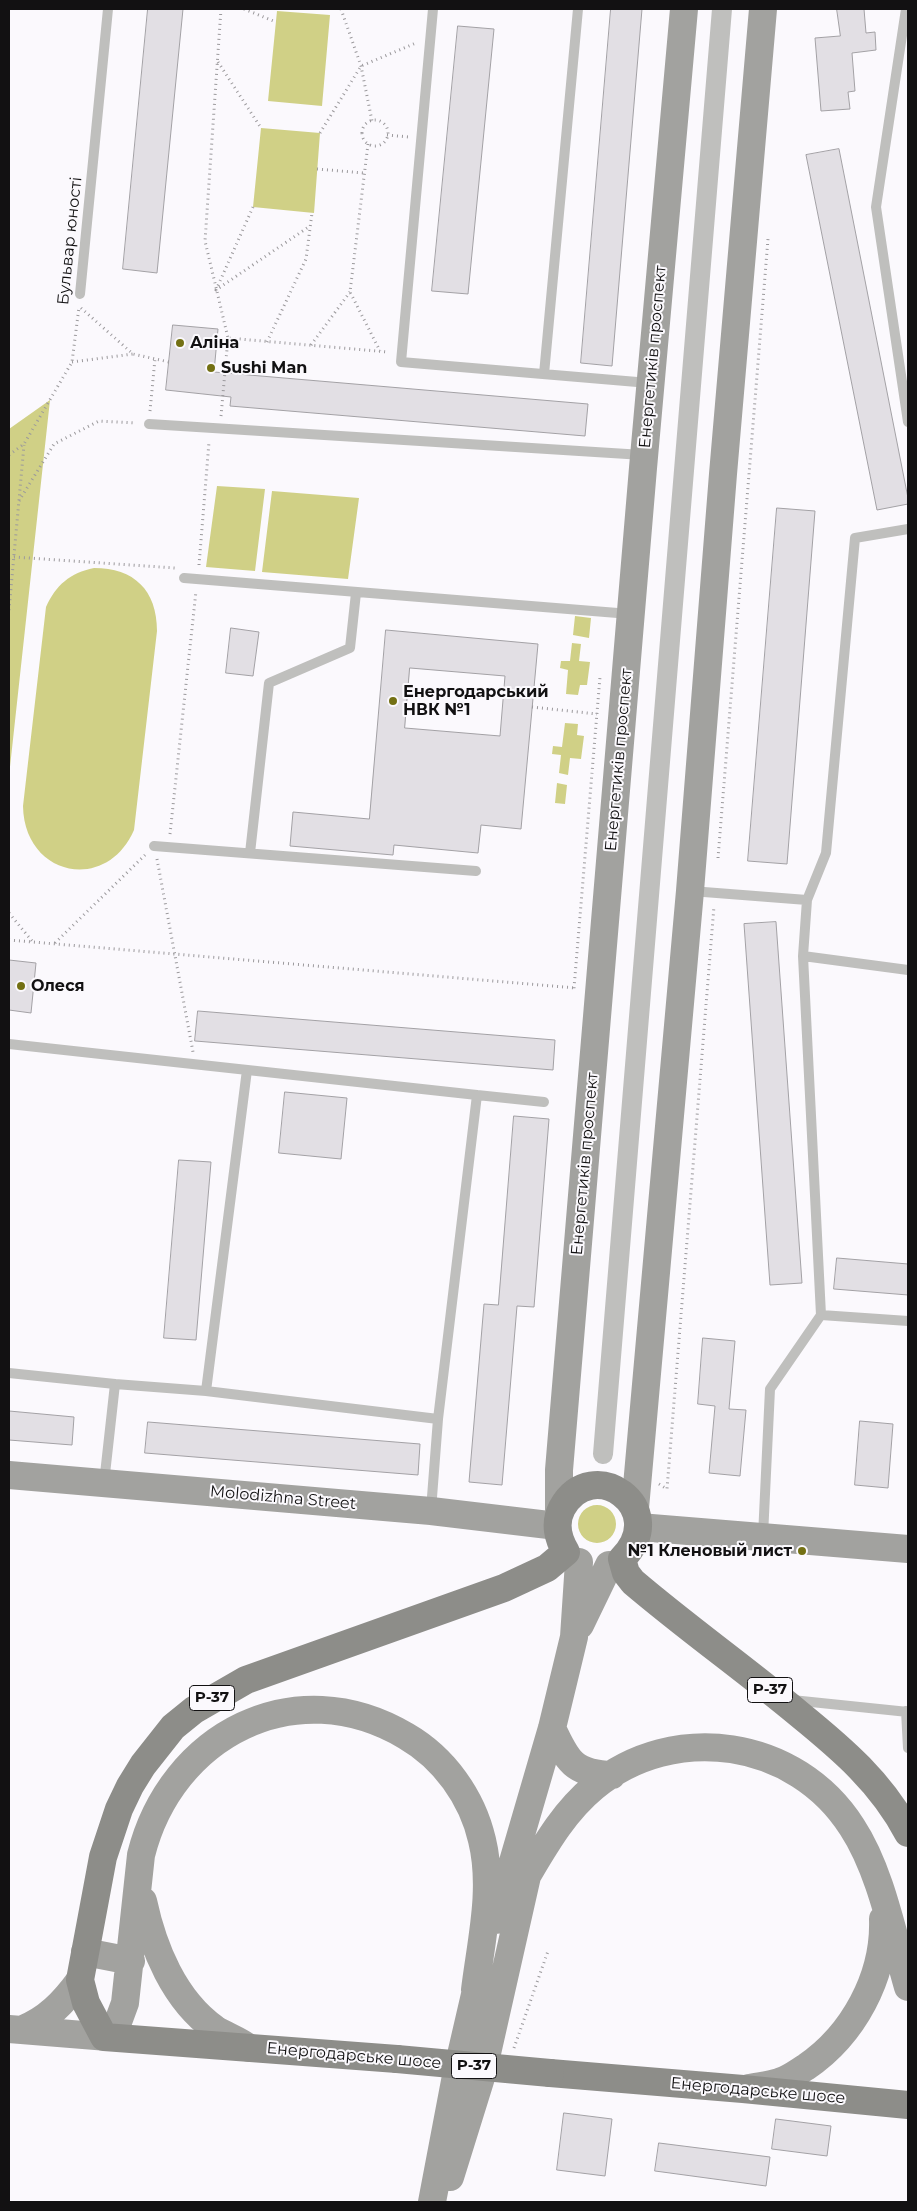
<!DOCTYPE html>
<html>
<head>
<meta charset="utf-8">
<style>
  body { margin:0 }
  #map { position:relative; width:917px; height:2211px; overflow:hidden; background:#fbf9fd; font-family:Montserrat,sans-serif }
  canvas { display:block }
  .frame { position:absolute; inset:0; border:10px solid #121112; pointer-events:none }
</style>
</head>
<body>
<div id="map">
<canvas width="917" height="2211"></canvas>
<div class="frame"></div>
</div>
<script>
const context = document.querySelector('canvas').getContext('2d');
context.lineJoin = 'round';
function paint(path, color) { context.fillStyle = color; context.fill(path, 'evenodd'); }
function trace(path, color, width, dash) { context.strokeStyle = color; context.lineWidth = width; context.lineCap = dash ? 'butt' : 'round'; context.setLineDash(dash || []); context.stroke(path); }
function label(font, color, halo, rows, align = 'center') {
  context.font = font + ' Montserrat,sans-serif'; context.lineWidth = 4; context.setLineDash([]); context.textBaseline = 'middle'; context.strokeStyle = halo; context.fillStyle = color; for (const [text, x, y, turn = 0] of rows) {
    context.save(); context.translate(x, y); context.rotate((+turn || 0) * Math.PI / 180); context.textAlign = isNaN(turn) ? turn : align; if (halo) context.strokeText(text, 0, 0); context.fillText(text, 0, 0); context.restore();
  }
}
paint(new Path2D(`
  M277,11L330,15L322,106L268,101Z
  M261,128L320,133L314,213L253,207Z
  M50,400L9,776V429Z
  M217,486L265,489L255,571L206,567Z
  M272,491L359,498L348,579L262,572Z
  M94,568C134,568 157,590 157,631L134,830C106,894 24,876 23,806L46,607C56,585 70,573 94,568Z
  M575,616L591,618L589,638L573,635Z
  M572,643L581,644L579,661L590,662L587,685H580L578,695L566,694L568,670L560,668L561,661H570Z
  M565,723L578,724L577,735L584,736L581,759L570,758L568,775L559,773L561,755L552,754L553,746L562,747Z
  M557,783L567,785L565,804L555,803Z
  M578 1524a19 19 0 1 1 38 0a19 19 0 1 1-38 0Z`), '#d0d086');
const building = new Path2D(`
  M148,9H183L157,273L123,269Z
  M611,9H642L612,366L581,363Z
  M837,9H864L866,33L875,32L876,50L852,53L855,91L848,92L850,109L821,111L815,38L840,36Z
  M458,26L494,29L468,294L432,291Z
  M839,149L908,498V504L877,510L806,155Z
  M173,325L218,329L214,372L588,404L585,436L230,406L231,397L166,390Z
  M777,508L815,511L787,864L748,861Z
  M231,628L259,632L253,676L226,673Z
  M386,630L538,644L521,829L481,825L478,853L394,845L393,855L290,846L293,812L369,819ZM410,668L505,676L500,736L405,728Z
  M776,922L802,1283L770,1285L744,924Z
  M9,960L36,963L31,1013L9,1010Z
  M198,1011L555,1040L553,1070L195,1041Z
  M285,1092L347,1098L341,1159L279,1153Z
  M514,1116L549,1119L534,1307L517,1306L502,1485L469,1482L484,1304L498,1305Z
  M179,1160L211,1162L196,1340L164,1338Z
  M837,1258L908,1264V1295L834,1289Z
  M703,1338L735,1341L729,1409L746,1410L740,1476L709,1473L715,1406L698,1404Z
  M9,1411L74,1417L72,1445L9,1440Z
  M860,1421L893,1424L888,1488L855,1485Z
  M148,1422L420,1444L418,1475L145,1453Z
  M564,2113L612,2119L605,2176L557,2170Z
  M776,2119L831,2126L827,2156L772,2149Z
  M659,2143L770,2157L766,2186L655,2171Z`);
paint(building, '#e2dfe4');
trace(building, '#a3a1a5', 1);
trace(new Path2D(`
  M221,9L205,241L228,338
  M244,9L276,22
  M341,9L361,66L372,121
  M218,62L261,128
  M362 133a13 13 0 1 1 26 0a13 13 0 1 1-26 0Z
  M320,133L361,66L416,43
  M387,135L409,137
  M368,144L350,292L380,351
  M317,169L364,173
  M253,207L216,290L310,226
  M81,308L133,354L169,362
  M267,342L306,259L312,213
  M311,345L350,292
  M72,362L133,354
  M150,411L155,359
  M221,416L228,338L388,352
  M9,455L24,444L72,362L79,307
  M19,501L54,444L99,421L136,423
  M9,558L14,557L175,568
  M199,565L209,442
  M9,610L24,445
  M532,707L597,714
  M170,834L196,591
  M718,858L768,239
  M157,859L193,1052
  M9,913L32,941
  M9,940L576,988
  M55,943L145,855
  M574,988L600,677
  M659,1484L667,1489L714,906
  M514,2048L548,1951`), '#9b999c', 3, [1, 4]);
trace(new Path2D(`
  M433,9L401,362L649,383
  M906,9L876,207L908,422
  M80,294L108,9
  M544,374L578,9
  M149,424L643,455
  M184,578L630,614
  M154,846L476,871
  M250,853L269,683L350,648L356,593
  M691,891L807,900
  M803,956L908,970
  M9,1044L477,1095L438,1419L431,1510
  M477,1095L544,1102
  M821,1315L908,1321
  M9,1373L115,1384
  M206,1391L247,1070
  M104,1483L115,1384L206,1391L438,1419
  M763,1536L770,1389L821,1315L803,956L807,900L826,853L855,538L908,529
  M792,1700L908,1712
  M906,1711L908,1748`), '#bfbfbd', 10);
trace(new Path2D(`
  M603,1454L722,9`), '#bfbfbd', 20);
trace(new Path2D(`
  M9,1475L431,1511L557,1526
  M635,1508L690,891L723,474L763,9
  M559,1512V1470L643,468L684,9
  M639,1527L908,1549
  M580,1625L609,1565
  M552,1728C567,1761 574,1774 612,1775
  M528,1874C547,1842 565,1811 594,1787C674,1721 796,1739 852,1827C881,1871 893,1936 908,1987
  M143,1901C153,1948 174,2000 215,2029C226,2036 239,2040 249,2048
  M496,1920L552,1728L574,1637L579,1562
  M85,1952L131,1961
  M9,2029L108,2037L118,2022L125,2003L141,1855C171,1735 295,1670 406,1736C444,1758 472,1797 482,1840C494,1889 481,1941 475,1990
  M21,2030C47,2020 64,2002 80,1980
  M749,2088C759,2086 770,2085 779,2082C789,2079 798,2072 806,2067C853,2035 885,1977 883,1919
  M450,2177L483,2071L530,1863
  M432,2202L455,2081L480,1973`), '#a2a29f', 28);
trace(new Path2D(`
  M397,2059L104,2037L86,2003L80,1980L103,1857L119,1809L130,1786L143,1765L173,1727L194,1710L246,1680L504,1588L547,1568L566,1552C558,1539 554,1523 562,1508C592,1453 672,1508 622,1559L626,1573L633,1582C687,1628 745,1669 799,1714C842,1749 882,1783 908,1833
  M550,2073L743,2089L908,2105`), '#8d8d89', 28);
trace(new Path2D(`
  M397,2059L550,2073`), '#8d8d89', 28);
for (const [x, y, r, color] of [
  [180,343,5,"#737013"],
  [211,368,5,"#737013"],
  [393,701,5,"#737013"],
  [21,986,5,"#737013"],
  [802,1551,5,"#737013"]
]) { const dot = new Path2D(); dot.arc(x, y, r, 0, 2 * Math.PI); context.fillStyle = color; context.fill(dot); trace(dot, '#fbf9fd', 2); }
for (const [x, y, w] of [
  [770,1690,45],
  [212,1698,45],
  [474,2066,45]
]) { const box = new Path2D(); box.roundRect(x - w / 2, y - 12.5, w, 25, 4); context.fillStyle = '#fbf9fd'; context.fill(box); trace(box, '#121112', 1); }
label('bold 15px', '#121112', null, [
  ["Р-37",770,1690],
  ["Р-37",212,1698],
  ["Р-37",474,2066]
]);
label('16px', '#121112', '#fbf9fd', [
  ["Бульвар юності",70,241,-84],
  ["Енергетиків проспект",653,357,-85],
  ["Енергетиків проспект",619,760,-85],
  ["Енергетиків проспект",585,1164,-85],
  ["Molodizhna Street",283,1498,5],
  ["Енергодарське шосе",354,2056,5],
  ["Енергодарське шосе",758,2091,5]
]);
label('bold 16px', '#121112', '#fbf9fd', [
  ["Аліна",190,343],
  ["Sushi Man",221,368],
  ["Енергодарський",403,692],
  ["НВК №1",403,710],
  ["Олеся",31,986],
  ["№1 Кленовый лист",792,1551,"right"]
], 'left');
</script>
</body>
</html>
